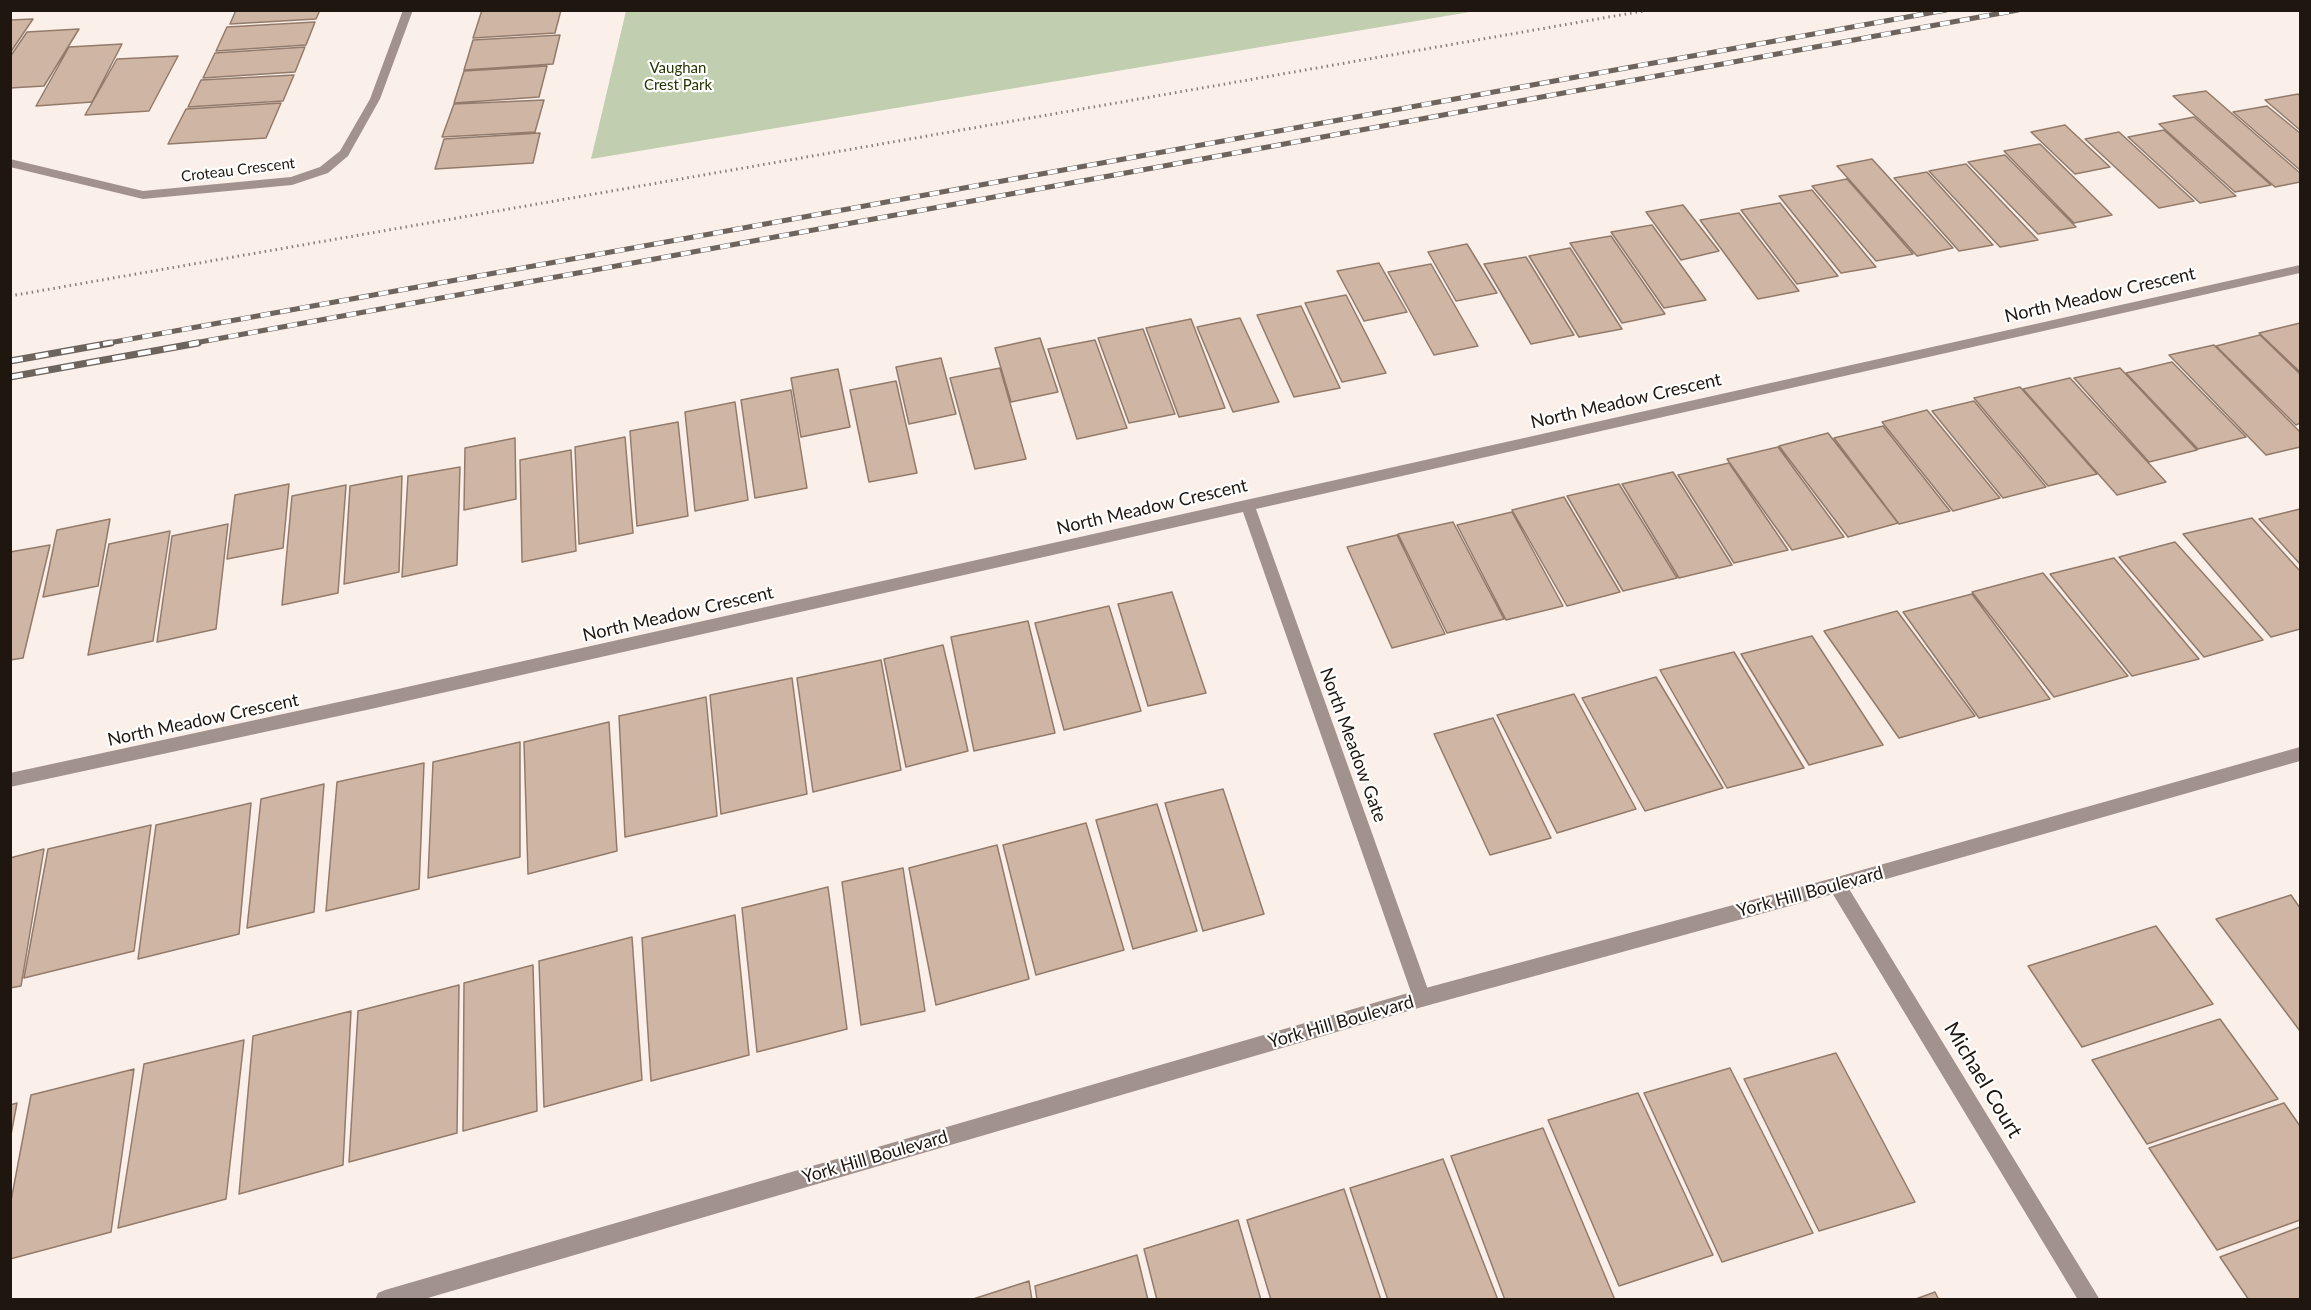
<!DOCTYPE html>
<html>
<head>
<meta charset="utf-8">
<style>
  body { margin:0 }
  #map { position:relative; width:2311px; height:1310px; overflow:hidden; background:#fbf0e9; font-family:Lato,sans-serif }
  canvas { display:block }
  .frame { position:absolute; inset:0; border:12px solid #1f1610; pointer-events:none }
</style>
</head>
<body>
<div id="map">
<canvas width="2311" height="1310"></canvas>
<div class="frame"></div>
</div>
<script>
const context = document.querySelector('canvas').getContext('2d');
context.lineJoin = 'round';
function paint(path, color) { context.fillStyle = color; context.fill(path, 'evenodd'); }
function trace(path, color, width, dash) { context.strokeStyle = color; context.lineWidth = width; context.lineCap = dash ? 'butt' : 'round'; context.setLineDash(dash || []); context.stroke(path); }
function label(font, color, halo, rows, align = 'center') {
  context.font = font + ' Lato,sans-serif'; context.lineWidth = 4.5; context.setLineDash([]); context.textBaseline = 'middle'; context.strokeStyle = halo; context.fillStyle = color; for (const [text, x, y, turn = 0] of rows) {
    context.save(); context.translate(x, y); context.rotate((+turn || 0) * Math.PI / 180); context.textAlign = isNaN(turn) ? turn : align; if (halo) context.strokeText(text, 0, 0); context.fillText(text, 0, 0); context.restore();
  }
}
paint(new Path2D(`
  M626,11V10L1476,11L591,159Z`), '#c1ceb0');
const building = new Path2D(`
  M236,10H320L316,19L230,24Z
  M482,10H561L555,33L473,38Z
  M33,19L10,53V20Z
  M315,22L306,45L216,51L227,27Z
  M79,29L44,86L10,88V57L27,32Z
  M560,35L553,64L464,70L473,40Z
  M122,44L92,102L36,106L69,47Z
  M305,47L295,72L203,78L215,53Z
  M178,56L149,111L85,115L117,59Z
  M547,66L539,97L454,103L464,71Z
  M294,75L283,101L188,107L201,80Z
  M2206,91L2300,173V182L2275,187L2173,96Z
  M2298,94L2300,96V130L2265,100Z
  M544,100L535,132L442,137L454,104Z
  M281,103L266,138L168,144L186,109Z
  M2267,106L2300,133V170L2233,112Z
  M2194,117L2271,185L2235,192L2159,124Z
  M2065,125L2110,167L2075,174L2031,132Z
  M2164,130L2236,196L2200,203L2128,137Z
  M2119,132L2194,201L2159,208L2085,139Z
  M540,133L533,163L435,169L444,139Z
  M2040,144L2112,215L2074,223L2004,151Z
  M2005,155L2076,227L2038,234L1968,162Z
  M1872,159L1953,248L1917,256L1837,166Z
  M1966,164L2038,240L2000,247L1929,171Z
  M1927,172L1993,245L1959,251L1894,178Z
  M1847,179L1913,254L1876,261L1812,186Z
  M1812,190L1876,267L1841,273L1779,196Z
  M1780,203L1838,276L1797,284L1741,210Z
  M1683,205L1719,251L1681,260L1646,212Z
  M1739,213L1799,291L1758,299L1700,220Z
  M1652,225L1706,300L1664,308L1611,232Z
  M1611,236L1665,314L1622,323L1570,243Z
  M1467,244L1497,293L1456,301L1428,252Z
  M1570,248L1622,329L1579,337L1529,256Z
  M1526,257L1574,335L1531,344L1484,264Z
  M1379,263L1407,312L1364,321L1337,271Z
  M1431,264L1478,346L1434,355L1388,272Z
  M1346,295L1386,373L1342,382L1305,303Z
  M1301,306L1340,388L1294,397L1257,315Z
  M1240,318L1279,402L1233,412L1197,327Z
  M1191,319L1225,408L1179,417L1146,328Z
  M2300,323V372L2259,333Z
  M1143,329L1175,414L1129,423L1098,338Z
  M2260,335L2300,374V423L2296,425L2216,346Z
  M1040,338L1058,392L1011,402L995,348Z
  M1095,340L1127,428L1077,439L1048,349Z
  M2214,345L2300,432V447L2266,455L2169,355Z
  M941,358L956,414L909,424L896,367Z
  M2172,362L2246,437L2198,449L2126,373Z
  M1000,368L1026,459L975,469L950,378Z
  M2120,368L2197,450L2149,462L2074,378Z
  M838,369L850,427L801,437L791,378Z
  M2070,378L2166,482L2117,495L2023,389Z
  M896,381L917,473L869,482L850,390Z
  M2020,387L2097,474L2048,486L1974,398Z
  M791,390L807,488L755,498L741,400Z
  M1974,401L2046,487L2003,498L1932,411Z
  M735,402L748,500L695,511L685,412Z
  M1927,410L2000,498L1953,511L1882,422Z
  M678,422L688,516L637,526L630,431Z
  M1883,426L1950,511L1899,524L1834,438Z
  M1828,433L1898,523L1848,537L1779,446Z
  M625,437L633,533L579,544L575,447Z
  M515,438L516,499L464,510L465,448Z
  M1778,447L1844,537L1792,550L1727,459Z
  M571,450L576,551L522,562L520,460Z
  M1729,463L1788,550L1734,563L1678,475Z
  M460,467L457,565L402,577L408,476Z
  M1673,472L1732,565L1679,578L1622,484Z
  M402,476L399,572L344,584L350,486Z
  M289,484L283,548L227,559L235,495Z
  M1619,484L1677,578L1623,591L1567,496Z
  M346,485L338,593L282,605L292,496Z
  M1564,497L1620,592L1567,606L1512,510Z
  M2300,509V564L2259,519Z
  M1512,512L1563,606L1506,620L1457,525Z
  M2252,518L2300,571V629L2271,637L2183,534Z
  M110,519L98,586L43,597L57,530Z
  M1453,522L1504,619L1447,633L1398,534Z
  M228,524L216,629L157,642L172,536Z
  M170,531L153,641L88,655L109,544Z
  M1397,535L1445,634L1392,648L1347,547Z
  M2175,542L2263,640L2204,657L2119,557Z
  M50,545L23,658L10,660V552Z
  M2114,558L2199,659L2132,676L2050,574Z
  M2043,573L2128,676L2054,697L1972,592Z
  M1172,592L1206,693L1148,706L1118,604Z
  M1972,594L2050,699L1979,718L1903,612Z
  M1109,606L1141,711L1064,730L1035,623Z
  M1897,611L1975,716L1899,738L1824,631Z
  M1028,621L1055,733L974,751L951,637Z
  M1812,636L1883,745L1809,765L1741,654Z
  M943,645L968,751L906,767L884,659Z
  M1734,652L1804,768L1727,788L1660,670Z
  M881,660L901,770L813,792L797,678Z
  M1656,677L1723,788L1645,811L1582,698Z
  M792,678L807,794L721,814L710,695Z
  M1574,694L1636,809L1557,833L1497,715Z
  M706,697L717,816L625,837L619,716Z
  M1493,718L1551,838L1490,855L1434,734Z
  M609,722L617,851L528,874L524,742Z
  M520,742V857L428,878L433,762Z
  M424,763L419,889L326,911L337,782Z
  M324,784L314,912L247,928L261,799Z
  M1223,789L1264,914L1203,931L1165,803Z
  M251,803L239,934L138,959L156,825Z
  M1157,804L1197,931L1133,949L1096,820Z
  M1086,823L1124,950L1036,975L1003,845Z
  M151,825L134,951L24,978L48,849Z
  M997,845L1029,979L936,1005L909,868Z
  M44,849L21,986L10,988V858Z
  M903,868L925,1011L861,1025L842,882Z
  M828,887L847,1029L757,1052L742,908Z
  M2291,895L2300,908V1031L2216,919Z
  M735,915L749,1055L651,1081L642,938Z
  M2156,926L2213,1004L2082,1047L2028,966Z
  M632,937L642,1080L544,1107L539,961Z
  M533,965L537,1111L463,1131L464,983Z
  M459,985L457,1133L349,1162L358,1011Z
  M351,1011L343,1165L239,1194L253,1036Z
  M2220,1019L2278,1099L2147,1144L2092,1060Z
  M244,1040L226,1199L118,1228L144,1064Z
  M1836,1053L1915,1202L1819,1231L1744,1079Z
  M1730,1068L1813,1233L1722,1262L1644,1093Z
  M134,1069L111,1232L10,1259V1206L31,1095Z
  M1638,1093L1713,1255L1619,1286L1548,1120Z
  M17,1103L10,1140V1105Z
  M2284,1103L2300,1126V1220L2217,1250L2149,1148Z
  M1543,1128L1615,1300H1505L1451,1156Z
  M1443,1159L1498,1300H1388L1350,1188Z
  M1344,1189L1381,1300H1271L1247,1220Z
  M1238,1220L1261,1300H1157L1144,1249Z
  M2300,1227V1300H2249L2220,1257Z
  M1137,1255L1148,1300H1037L1035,1286Z
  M1029,1281L1032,1300H970Z
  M1935,1292L1939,1300H1913Z`);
paint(building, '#cfb5a4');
trace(building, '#937b6b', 1.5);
trace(new Path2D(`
  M10,296L1649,10`), '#897f79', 3, [1.5, 4]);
paint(new Path2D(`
  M403,10H413L380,99L348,156L328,173L292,185L143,199L10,167V159L143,191L291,177L320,167L340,151L370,99Z
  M2300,265V273L1256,509L1431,998L1428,1004L1422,1007L1416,1004L1413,998L1243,512L371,709L10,787V773L371,695Z
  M1837,877L1843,879L2100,1300H2078L1831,891L1829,885L1831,879Z`), '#a2928d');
paint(new Path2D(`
  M2300,747V761L1837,893L1422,1007L421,1300H375L378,1293L385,1290L1422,989L1837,877Z`), '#a2928d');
const railFar1 = new Path2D(`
  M103,344L1946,10
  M189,344L2018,10`);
const rail = new Path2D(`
  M10,361L111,343
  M10,377L198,343`);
trace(railFar1, '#6e645e', 5);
trace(rail, '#6e645e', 7);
trace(railFar1, '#fff', 4, [10]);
trace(rail, '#fff', 4.5, [13]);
label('15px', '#253502', '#fff', [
  ["Vaughan",678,68],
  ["Crest Park",678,85]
]);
label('15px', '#1f1610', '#fff', [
  ["Croteau Crescent",238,170,-7]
]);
label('18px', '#1f1610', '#fff', [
  ["North Meadow Crescent",2100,295,-13],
  ["North Meadow Crescent",1626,401,-13],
  ["North Meadow Crescent",1152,507,-13],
  ["North Meadow Crescent",678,614,-13],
  ["North Meadow Crescent",203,720,-12],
  ["North Meadow Gate",1353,745,70],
  ["York Hill Boulevard",1810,892,-15],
  ["York Hill Boulevard",1341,1022,-16],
  ["York Hill Boulevard",875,1157,-16]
]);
label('21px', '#1f1610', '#fff', [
  ["Michael Court",1983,1080,59]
]);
</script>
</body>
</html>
